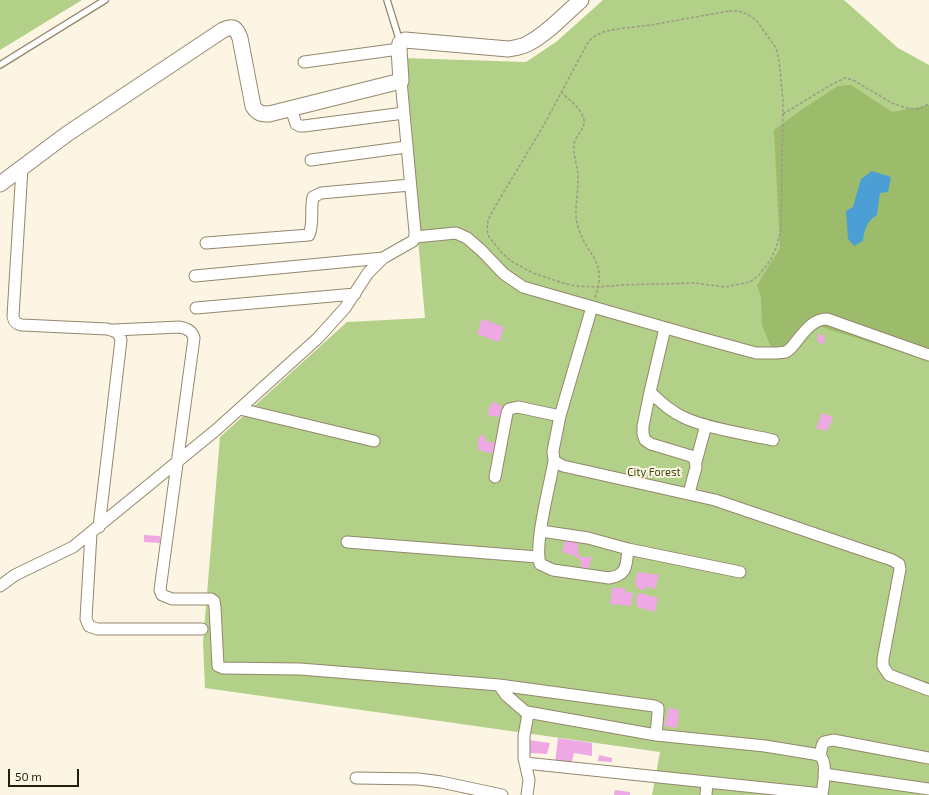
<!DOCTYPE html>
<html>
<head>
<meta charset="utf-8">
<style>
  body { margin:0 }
  #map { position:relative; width:929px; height:795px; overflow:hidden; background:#fdf5e3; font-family:"Exo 2",sans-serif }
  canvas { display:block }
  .scale { position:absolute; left:8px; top:769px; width:71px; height:18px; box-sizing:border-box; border:2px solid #221d13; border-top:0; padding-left:5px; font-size:12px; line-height:14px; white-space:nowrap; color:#221d13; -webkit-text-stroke:3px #fdf5e3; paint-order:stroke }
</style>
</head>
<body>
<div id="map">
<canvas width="929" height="795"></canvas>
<div class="scale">50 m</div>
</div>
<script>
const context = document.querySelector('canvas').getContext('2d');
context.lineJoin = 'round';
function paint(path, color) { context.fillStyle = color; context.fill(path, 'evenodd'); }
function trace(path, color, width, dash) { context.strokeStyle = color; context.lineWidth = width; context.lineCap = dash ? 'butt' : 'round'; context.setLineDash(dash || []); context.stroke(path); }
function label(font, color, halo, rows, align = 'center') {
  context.font = font + ' "Exo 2",sans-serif'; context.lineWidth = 4; context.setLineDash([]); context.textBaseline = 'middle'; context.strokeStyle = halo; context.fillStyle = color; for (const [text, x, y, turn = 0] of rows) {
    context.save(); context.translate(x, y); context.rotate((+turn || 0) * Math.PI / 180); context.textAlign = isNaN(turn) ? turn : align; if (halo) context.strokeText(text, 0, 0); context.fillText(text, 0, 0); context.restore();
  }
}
paint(new Path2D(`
  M0,0H82L0,50Z
  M603,0H844L898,48L929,65V795H652L660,752L205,688L203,642L220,437L347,322L425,318L409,138L403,58L526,62L556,42Z`), '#b2d087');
paint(new Path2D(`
  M851,85L892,112L929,105V361L809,323L776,360L762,325L761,297L757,285L780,248L774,130L801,110L838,86Z`), '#9cbc6c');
paint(new Path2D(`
  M872,171L891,177L888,192L880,193L877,215C867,221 864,230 863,241L854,246L848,239L846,211L853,207L861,179Z`), '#4b9fd4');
paint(new Path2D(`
  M482,319L504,327L499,342L477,334Z
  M818,333L824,336L825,344L817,342Z
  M494,401L505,409L503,417L489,416L488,409Z
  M822,413L833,417L827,431L816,428Z
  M483,434L487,442H497L494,454L478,450V439Z
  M144,535L160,536V543L144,542Z
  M566,536L578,542V553L581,557H592L587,574L581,572V561L576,556L562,552Z
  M637,572L659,575L655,589L647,587L643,590H640L635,584Z
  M612,588H625L626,593L633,592L631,606L610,604Z
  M640,593L658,598L655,612L637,607L636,596Z
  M669,708L679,710L677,728L664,726Z
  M558,738L592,743V756L574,753L571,765L555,763Z
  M528,740L550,743L547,754L530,753L527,749Z
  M599,755L612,758V762L598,761Z
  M615,790L630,792V795H614Z`), '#eea9e5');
const lane = new Path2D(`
  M387,0L400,42
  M0,65L105,0`);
const street = new Path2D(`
  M304,62L399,49
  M291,108L296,124L300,126H304L404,113
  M311,160L406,147
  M22,168L13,316C14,322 16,324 22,325L107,329C115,331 119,332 121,340L99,527
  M415,237L456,233L467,238L481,250L504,274L523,287L701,338L756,353H777L786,352L791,348C801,337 810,319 827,319L929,355
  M206,243L309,235C314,224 310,210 313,197L321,193L410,185
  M195,276L383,258
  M592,307L560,416L553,451L554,461L563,466L715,500L892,560L899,564L900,569L883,659V666L889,675L929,690
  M196,308L355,294
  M665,328L650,392L643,426V434L645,440L651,444L691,456L695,459L696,467L689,493
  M114,330L180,327C188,329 192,331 194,338L160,590L162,595L172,599H211L214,601L215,607L218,666L223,668L300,669L499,685L654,706L658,708V712L656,735
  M650,392C661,402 671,412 685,418C710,429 746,434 773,440
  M240,409L374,441
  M554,461C550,485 534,543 540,564L553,570L609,578C628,575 626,565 628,549
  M696,462L706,425
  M495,477L507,413L509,409L518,407L560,416
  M541,531L588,538L628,549L740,572
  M91,533L86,619L89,626L97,629H202
  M347,542L538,557
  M0,586L15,575L73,547L216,430L318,338L345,308L368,273L383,258L413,241L415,237V232L401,81
  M499,685L506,695L528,714L524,736V758L529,780L527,795
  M527,712L656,735L765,746L814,754C816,755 818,755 820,756C828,762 823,786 822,795
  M820,756L822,746L824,742L833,740L929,758
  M525,763L822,794
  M824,774L929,789
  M356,778L419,779L441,782L502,795
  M706,795L707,783`);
const secondary = new Path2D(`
  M0,184L67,134L223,30C234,25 236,28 240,38L253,106C257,113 261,114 269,114L401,81L399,49L400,43L405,40L508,49C515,48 523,47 529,43C548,33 565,14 581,0`);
trace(lane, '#94876c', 8);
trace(street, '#94876c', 13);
trace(secondary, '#94876c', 17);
trace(new Path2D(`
  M729,11H738L747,14L756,20L776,48L779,60L783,101L781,230L776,248L770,261L759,275L750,282L725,287L695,283L621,285L599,287L575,286L563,283L533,273L511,261L502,253L489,237L487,230L488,220L496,205L544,125L587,44L593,37L603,32L617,29L651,25Z
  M561,92C568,99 580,107 583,117C588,128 575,134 574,145C573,154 577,165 578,175C579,192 573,210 578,227C588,259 608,259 595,298
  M783,114L829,86L845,78L853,80L892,103L906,108L918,109L929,104`), '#9e9889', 1.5, [3, 2]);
trace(lane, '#fff', 5.5);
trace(street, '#fff', 11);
trace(secondary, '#fff', 15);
label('11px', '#34480d', '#fdf5e3', [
  ["City Forest",654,472]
]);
</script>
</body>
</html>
